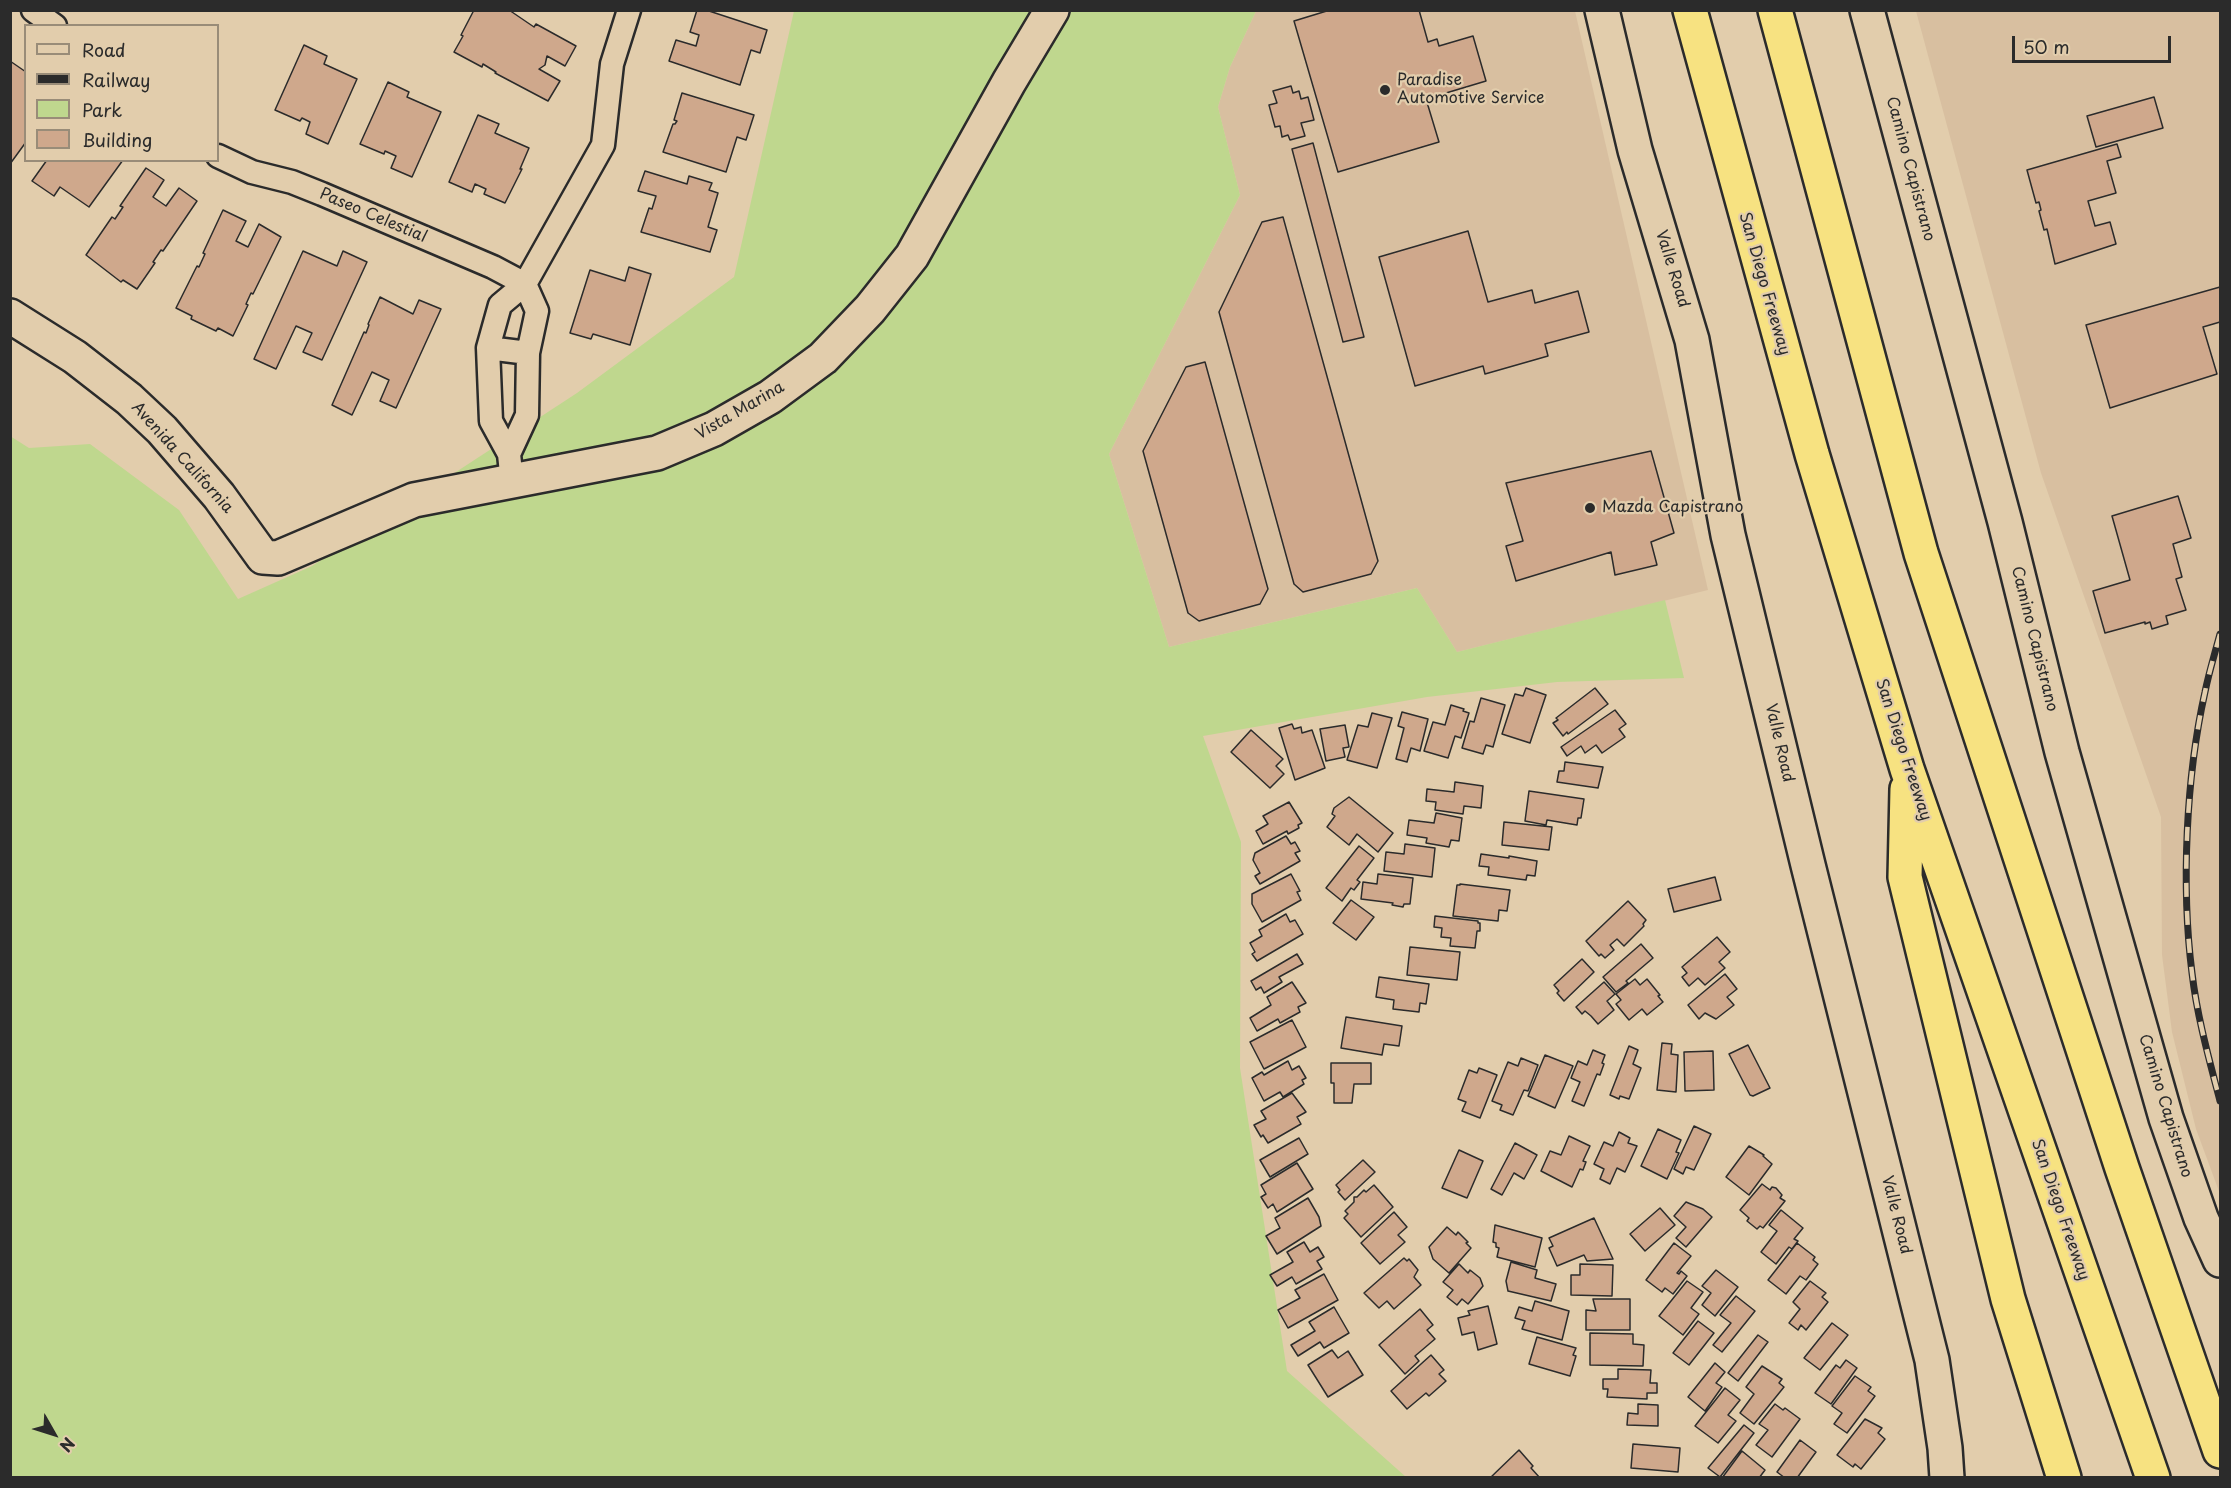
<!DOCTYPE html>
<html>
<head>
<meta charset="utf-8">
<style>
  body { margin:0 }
  #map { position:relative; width:2231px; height:1488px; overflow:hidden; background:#e2cdac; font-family:"Playpen Sans",sans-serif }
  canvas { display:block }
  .frame { position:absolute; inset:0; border:12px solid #2b2b2b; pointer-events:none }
  .legend { position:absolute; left:24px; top:24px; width:195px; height:138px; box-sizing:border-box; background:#e2cdac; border:2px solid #998c78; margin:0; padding:8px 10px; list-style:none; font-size:18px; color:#2b2b2b }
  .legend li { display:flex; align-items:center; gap:12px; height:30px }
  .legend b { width:30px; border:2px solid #998c78 }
  .north { position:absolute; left:24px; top:1404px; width:60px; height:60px; -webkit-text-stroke:4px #e2cdac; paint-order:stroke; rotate:129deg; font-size:16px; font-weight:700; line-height:24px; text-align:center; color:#2b2b2b }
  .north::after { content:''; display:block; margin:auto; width:21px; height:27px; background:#2b2b2b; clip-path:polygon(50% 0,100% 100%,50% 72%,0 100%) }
  .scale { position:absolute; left:2012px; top:36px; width:159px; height:27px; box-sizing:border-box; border:3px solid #2b2b2b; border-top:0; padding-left:8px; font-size:18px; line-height:21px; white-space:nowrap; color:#2b2b2b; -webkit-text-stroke:4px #e2cdac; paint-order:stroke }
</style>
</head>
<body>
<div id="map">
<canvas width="2231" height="1488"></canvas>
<div class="frame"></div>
<ul class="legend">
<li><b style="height:8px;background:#e2cdac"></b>Road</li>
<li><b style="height:8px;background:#2b2b2b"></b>Railway</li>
<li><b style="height:16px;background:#bfd78e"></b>Park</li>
<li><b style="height:16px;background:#cfa88c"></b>Building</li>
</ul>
<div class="north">N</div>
<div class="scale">50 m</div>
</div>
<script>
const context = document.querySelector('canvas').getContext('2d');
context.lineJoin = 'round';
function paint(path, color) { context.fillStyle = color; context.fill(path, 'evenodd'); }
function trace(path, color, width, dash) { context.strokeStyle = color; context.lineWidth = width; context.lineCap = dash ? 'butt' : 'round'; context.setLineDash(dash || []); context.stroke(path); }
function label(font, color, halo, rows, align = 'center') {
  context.font = font + ' "Playpen Sans",sans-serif'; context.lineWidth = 4.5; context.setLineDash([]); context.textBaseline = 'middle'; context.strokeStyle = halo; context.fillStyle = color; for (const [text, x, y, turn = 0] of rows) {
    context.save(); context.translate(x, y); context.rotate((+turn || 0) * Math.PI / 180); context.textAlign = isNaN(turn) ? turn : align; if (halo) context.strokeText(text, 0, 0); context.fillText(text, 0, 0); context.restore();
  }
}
paint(new Path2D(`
  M1256,11H1575L1708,590L1457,652L1417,588L1169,647L1109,454L1240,195L1218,107L1230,67Z
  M1916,11H2220V1194L2196,1129L2172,1032L2162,955L2161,817L2041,473Z`), '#d8bfa0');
paint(new Path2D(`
  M794,11H1256L1230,67L1218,107L1240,195L1109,454L1169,647L1417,588L1457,652L1665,600L1684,678L1557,682L1427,697L1203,736L1241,842L1240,1068L1287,1371L1406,1477H11L10,436L29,448L90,444L179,510L238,599L312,566L577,393L734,277Z`), '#bfd78e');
const building = new Path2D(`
  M474,10H509L534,27L536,24L576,46L565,66L547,56L545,65L539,69L560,81L548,101L495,73L496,72L483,64L482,67L454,52L463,36L461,35Z
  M697,10H706L767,30L760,53L751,50L740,85L669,61L676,40L696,46L699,35L690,32Z
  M1330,10H1419L1428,42L1437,39L1439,46L1473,36L1486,81L1426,99L1439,142L1338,172L1294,21Z
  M304,45L327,56L324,64L357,79L328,144L306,134L310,122L302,118L300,121L275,110Z
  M10,61L26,72V142L10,164Z
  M388,82L409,92L407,97L441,112L412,177L391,168L396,156L385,151L384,154L360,144Z
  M1291,86L1293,93L1299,91L1301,99L1308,97L1314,120L1301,123L1305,136L1290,140L1288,135L1282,137L1280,126L1275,127L1269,105L1277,103L1273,91Z
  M682,93L754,115L746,140L737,137L726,172L663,152L673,124H675L677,121L674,120Z
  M2154,97L2163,128L2096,147L2087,116Z
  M478,115L499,124L495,133L529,148L520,169H522L505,203L484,194L486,189L475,184L472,192L449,182Z
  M1313,143L1364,337L1343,342L1292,149Z
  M2117,144L2121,157L2107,161L2116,193L2088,201L2095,226L2110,222L2116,244L2055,264L2047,229L2044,230L2039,211L2041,210L2039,202L2036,203L2027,170Z
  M47,160H123L89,207L60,187L54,196L32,181Z
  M146,168L164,180L153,197L166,206L179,188L197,201L163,251L161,250L153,262L155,263L137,289L123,280L121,282L86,255L112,217L115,219L123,207L120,206Z
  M645,171L687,184L689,176L712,183L709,190L718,193L708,227L717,230L710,252L641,232L649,208L652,209L656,196L638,191Z
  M223,210L246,221L236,241L248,247L259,224L281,237L253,294L251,293L246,304L248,305L233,336L218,328L216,331L191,319L192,316L176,308L197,266L199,267L205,254L203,253Z
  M1283,217L1378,561L1371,574L1303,592L1294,584L1219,312L1262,222Z
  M1468,231L1488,302L1532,290L1535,303L1578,291L1589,332L1545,344L1548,356L1485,374L1483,366L1415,386L1379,257Z
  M303,251L337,266L343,251L367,262L322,360L303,352L312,333L296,326L276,369L254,359Z
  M629,267L651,274L630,345L593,334L591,339L570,333L590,270L625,281Z
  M2220,287V322L2203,327L2217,374L2110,408L2086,325Z
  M380,297L413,314L419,300L441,309L396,408L380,401L389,380L372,372L352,415L332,405L364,332L366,333L369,325L368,324Z
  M1205,362L1268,589L1260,604L1199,621L1188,613L1143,451L1186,367Z
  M1651,451L1674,533L1651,542L1657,565L1615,575L1611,552L1516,581L1506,546L1523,541L1506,483Z
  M2178,496L2191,538L2173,544L2182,577L2176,579L2186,610L2166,616L2168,624L2152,629L2150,622L2145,624V622L2105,633L2093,591L2130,580L2112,516Z
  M1526,688L1546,695L1530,743L1502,734L1515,694L1523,696Z
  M1595,688L1608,704L1568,734L1567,732L1563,736L1553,723L1558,720L1556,718Z
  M1481,698L1505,705L1493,747L1486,745L1483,754L1462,748L1470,721L1474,722Z
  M1451,705L1464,709L1463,711L1469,713L1461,738L1455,736L1448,758L1424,751L1433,722L1445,725Z
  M1615,710L1626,724L1619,729L1625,737L1602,753L1596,745L1585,753L1581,746L1567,756L1561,747Z
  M1402,712L1428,719L1420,751L1411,748L1407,762L1396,759L1404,728L1398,726Z
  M1372,713L1392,718L1377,768L1347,760L1358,725L1368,727Z
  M1292,724L1294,729L1301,727L1302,733L1312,730L1325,768L1295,780L1279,728Z
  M1345,725L1349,747L1343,748L1345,757L1326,761L1320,729Z
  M1251,730L1283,759L1276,766L1284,774L1270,788L1231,752Z
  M1565,762L1603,767L1598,788L1557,782L1559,771H1564Z
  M1455,782L1483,786L1481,808L1464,806L1463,814L1435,810L1436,802L1426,801L1427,789L1454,792Z
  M1529,791L1584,799L1581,818H1578L1577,825L1547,820L1546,825L1525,821Z
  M1349,797L1393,833L1378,852L1357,834L1349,845L1327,827L1335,816L1332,814L1334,808Z
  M1289,802L1302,823L1298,825L1299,828L1288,834L1287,831L1263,844L1256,831L1268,824L1263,816Z
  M1436,813L1462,818L1459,841L1451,840L1449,847L1426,843L1427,838L1407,835L1409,820L1434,823Z
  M1504,822L1552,827L1549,850L1502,845Z
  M1286,836L1291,844L1295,842L1300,851L1295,853L1300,861L1260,884L1255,876L1260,873L1253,860L1255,853Z
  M1405,844L1435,848L1432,877L1384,871L1386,852L1404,854Z
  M1359,846L1374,858L1357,880L1360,882L1354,890L1351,888L1342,901L1326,888Z
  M1481,854L1509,858V856L1537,861L1535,876L1527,875L1526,880L1488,875L1489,867L1479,866Z
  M1291,874L1300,891L1297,892L1301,900L1262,922L1252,904V894Z
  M1378,874L1413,878L1410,904H1404L1403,907L1392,905L1393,903L1361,899L1363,882L1377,884Z
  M1715,877L1721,900L1674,912L1668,889Z
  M1460,884L1510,890L1507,911L1499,910L1498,921L1453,916L1457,885H1460Z
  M1351,900L1374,917L1356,940L1333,923Z
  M1628,901L1646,920L1643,924L1644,926L1624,946L1617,939L1610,945L1614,950L1605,958L1601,954L1599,956L1586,941Z
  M1286,914L1290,922L1295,920L1303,934L1257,961L1252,954L1255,952L1250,943L1262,936L1259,930Z
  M1435,916L1478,921V923H1480V931H1477L1475,948L1450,946L1451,938L1441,937L1442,928L1434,927Z
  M1717,937L1730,952L1719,962L1725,968L1705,985L1698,978L1689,986L1682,977L1687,973L1682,967Z
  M1641,944L1653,958L1626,981L1628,983L1616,992L1603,977Z
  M1410,947L1460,952L1457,980L1407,975Z
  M1297,954L1303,964L1279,977L1282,982L1264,993L1261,987L1256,990L1251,981Z
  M1582,959L1594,972L1564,1001L1557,993L1559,991L1554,985Z
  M1725,974L1737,989L1727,997L1734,1005L1716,1019L1705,1013L1699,1019L1688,1005Z
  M1379,977L1429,984L1426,1004L1420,1003L1419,1012L1393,1009L1394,1000L1376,997Z
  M1635,979L1640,985L1647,979L1660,995L1658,996L1663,1002L1647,1015L1642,1009L1629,1020L1616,1004L1621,1000L1616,994Z
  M1292,982L1306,1003L1298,1007L1300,1012L1280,1023L1278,1019L1257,1031L1250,1018L1271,1005L1267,997Z
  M1604,982L1615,994L1607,1001L1614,1010L1598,1024L1591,1016L1585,1011L1582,1014L1576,1007Z
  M1346,1017L1402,1026L1399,1046L1384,1044L1382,1055L1341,1048Z
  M1292,1020L1306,1047L1264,1069L1250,1042Z
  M1662,1043L1672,1044L1671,1054L1678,1055L1676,1092L1657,1090Z
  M1748,1045L1770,1088L1753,1096L1750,1095L1729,1054Z
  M1629,1046L1638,1050L1633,1064L1641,1068L1629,1099L1620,1096L1619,1099L1610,1095Z
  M1593,1050L1605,1055L1602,1063L1604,1064L1600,1075L1597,1074L1584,1106L1572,1101L1580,1082L1571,1078L1578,1061L1587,1065Z
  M1713,1051L1714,1090L1685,1091L1684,1052Z
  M1545,1055L1573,1066L1555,1108L1528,1096Z
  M1521,1058L1538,1065L1528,1091L1524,1090L1513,1115L1500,1110L1502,1105L1492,1101L1508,1062L1518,1066Z
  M1288,1061L1292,1070L1299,1066L1306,1078L1302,1080L1304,1084L1283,1097L1280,1092L1264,1101L1252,1078L1262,1072L1264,1075Z
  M1331,1063H1371V1084H1354L1352,1103H1334V1083H1331Z
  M1479,1068L1497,1075L1480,1118L1462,1111L1466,1102L1458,1099L1469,1070L1477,1073Z
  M1292,1093L1306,1112L1297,1117L1301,1124L1268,1143L1263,1135L1261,1137L1254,1125L1266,1119L1261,1111Z
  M1694,1126L1711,1134L1694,1170L1686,1167L1683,1174L1674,1169Z
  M1658,1129L1681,1140L1676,1152L1679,1153L1667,1179L1641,1166Z
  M1619,1132L1630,1138L1628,1143L1637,1146L1625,1172L1617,1168L1610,1184L1600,1179L1604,1169L1594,1164L1604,1142L1613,1146Z
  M1569,1136L1590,1146L1583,1161L1586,1162L1583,1170L1580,1169L1572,1187L1541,1171L1550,1151L1561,1155Z
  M1299,1138L1308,1154L1270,1177L1260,1160Z
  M1515,1143L1537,1155L1524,1179L1514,1173L1502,1195L1491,1189Z
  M1749,1146L1764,1155L1763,1156L1772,1164L1749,1195L1726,1177Z
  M1459,1150L1483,1161L1467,1198L1442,1188Z
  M1363,1160L1375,1172L1345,1200L1338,1192L1340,1190L1336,1185Z
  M1297,1163L1313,1189L1277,1212L1273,1204L1268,1208L1261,1197L1266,1194L1261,1185Z
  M1762,1184L1770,1190L1772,1187L1776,1188L1782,1195L1780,1198L1785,1201L1763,1228L1760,1226L1757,1229L1747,1221L1749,1218L1740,1210Z
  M1374,1185L1393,1207L1361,1237L1344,1218L1348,1214L1345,1211L1354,1202V1197H1357L1364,1190L1366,1192Z
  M1308,1198L1319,1217L1321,1226L1277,1254L1266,1236L1280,1228L1275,1218Z
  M1686,1202L1703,1209L1712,1217L1686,1247L1676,1238L1686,1227L1674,1216Z
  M1660,1208L1675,1225L1645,1251L1630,1234Z
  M1781,1210L1803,1228L1794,1239L1798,1241L1792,1249L1789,1247L1776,1264L1761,1252L1777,1231L1769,1225Z
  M1394,1212L1407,1227L1398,1235L1405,1242L1380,1264L1361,1243Z
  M1594,1218L1613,1259L1587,1261L1584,1255L1557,1266L1549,1248L1553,1246L1549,1238Z
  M1495,1225L1542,1238L1535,1267L1497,1257L1499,1248L1496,1247V1243L1493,1242Z
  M1447,1227L1456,1235L1458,1232L1468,1242L1466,1243L1471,1248L1449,1273L1433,1259L1429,1247Z
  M1304,1242L1310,1252L1318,1247L1324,1257L1317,1261L1322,1269L1296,1284L1292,1277L1277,1286L1270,1275L1293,1262L1287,1252Z
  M1674,1243L1691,1256L1677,1273L1679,1274L1681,1271L1687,1276L1673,1294L1665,1288L1662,1292L1646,1280Z
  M1797,1243L1815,1257L1813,1260L1818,1264L1806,1280L1800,1276L1786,1294L1768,1280Z
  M1404,1258L1407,1261L1409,1259L1418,1270L1414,1277L1421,1285L1394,1309L1387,1301L1379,1308L1364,1293Z
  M1511,1262L1537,1270L1535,1278L1556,1284L1551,1301L1508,1291L1506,1281Z
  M1459,1264L1468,1273L1470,1270L1480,1278L1483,1286L1468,1304L1462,1299L1457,1305L1447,1297L1453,1290L1443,1282Z
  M1580,1264L1613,1265L1612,1296L1571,1295V1275H1580Z
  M1716,1270L1738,1287L1715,1316L1702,1305L1711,1293L1702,1286Z
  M1324,1274L1338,1300L1288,1328L1278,1310L1300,1298L1295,1290Z
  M1687,1281L1703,1292L1691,1308L1699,1314L1683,1335L1659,1316Z
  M1810,1281L1826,1293L1822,1297L1828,1302L1806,1330L1801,1325L1798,1330L1789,1323L1800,1309L1793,1302Z
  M1736,1296L1755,1311L1722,1352L1713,1345L1731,1323L1720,1315Z
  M1593,1299H1630V1330H1586V1310L1596,1311Z
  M1535,1301L1569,1311L1562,1340L1522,1329L1525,1321L1515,1318L1519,1307L1532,1311Z
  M1488,1306L1497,1344L1478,1350L1474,1332L1462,1335L1458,1318L1470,1315L1468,1311Z
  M1334,1307L1349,1333L1324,1348L1320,1342L1298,1356L1291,1345L1315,1331L1309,1322Z
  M1420,1309L1433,1325L1427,1330L1435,1339L1415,1356L1419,1361L1405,1374L1379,1345Z
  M1698,1321L1714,1333L1689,1365L1673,1353Z
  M1832,1323L1848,1335L1820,1370L1804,1358Z
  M1590,1333L1633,1334V1344L1644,1345L1643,1366L1590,1365Z
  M1758,1335L1768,1342L1738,1381L1728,1373Z
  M1537,1337L1576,1348L1573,1355L1576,1356L1570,1376L1529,1364Z
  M1332,1350L1338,1358L1348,1351L1363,1375L1328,1397L1308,1365Z
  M1431,1355L1444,1370L1439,1374L1446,1381L1429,1396L1426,1393L1407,1409L1391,1391Z
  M1846,1360L1857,1368L1831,1404L1815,1393L1836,1365L1840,1368Z
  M1715,1363L1725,1372L1716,1383L1722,1387L1705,1411L1688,1397Z
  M1762,1366L1782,1379L1779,1383L1784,1387L1754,1424L1740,1413L1754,1394L1746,1387Z
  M1618,1369L1651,1370L1650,1383H1657V1393H1647V1399L1607,1397L1608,1389H1603V1379H1618Z
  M1855,1376L1871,1387L1868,1391L1875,1396L1847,1433L1834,1424L1842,1413L1832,1406Z
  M1725,1388L1740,1400L1728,1415L1736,1421L1718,1443L1695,1426Z
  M1638,1404L1658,1405V1426L1627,1425L1628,1413L1638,1414Z
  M1775,1404L1783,1410L1785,1408L1800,1419L1772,1457L1756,1445L1768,1430L1759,1424Z
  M1865,1419L1882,1428L1878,1433L1885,1439L1861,1469L1855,1464L1853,1467L1837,1455Z
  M1744,1425L1754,1433L1720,1477L1708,1468Z
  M1800,1440L1816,1452L1797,1478H1785L1777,1472Z
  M1633,1444L1680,1448L1678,1472L1631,1468Z
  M1519,1450L1533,1466L1531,1468L1540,1478H1490Z
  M1742,1451L1765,1470L1759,1478H1722Z`);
paint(building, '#cfa88c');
trace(building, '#2b2b2b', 1.5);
const street = new Path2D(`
  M33,10L55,26
  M218,156L252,172L292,182L322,194L493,267L525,284
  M488,348L528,353
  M509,454L527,415L528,353L537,311L525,284
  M512,482L509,454L491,421L488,348L500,305L525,284L603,145L612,64L629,10`);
const secondary = new Path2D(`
  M1602,10L1635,150L1692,340L1728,535L1808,865L1932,1360L1945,1448L1947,1478
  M1867,10L2005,522L2062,752L2166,1118L2201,1218L2220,1260
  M10,316L75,357L129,399L162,430L219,496L263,557L278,558L414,500L657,453L714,429L770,397L823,358L870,309L912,256L1009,82L1052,10`);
const highway = new Path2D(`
  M1690,10L1812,454L1907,769L2153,1478
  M1775,10L1921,553L2122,1168L2220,1451
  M1907,789L1905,877L2008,1299L2064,1478`);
trace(street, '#2b2b2b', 27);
trace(secondary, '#2b2b2b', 38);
trace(highway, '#2b2b2b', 38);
trace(street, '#e2cdac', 22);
trace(secondary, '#e2cdac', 33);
trace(highway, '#f7e281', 33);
const rail = new Path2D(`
  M2220,634C2215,653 2209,672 2205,692C2186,777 2181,886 2192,973C2197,1016 2209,1059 2220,1101`);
trace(rail, '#2b2b2b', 7);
trace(rail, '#e2cdac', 4.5, [14]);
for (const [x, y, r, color] of [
  [1385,90,6,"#2b2b2b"],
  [1590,508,6,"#2b2b2b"]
]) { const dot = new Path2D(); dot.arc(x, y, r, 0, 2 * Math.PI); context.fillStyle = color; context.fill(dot); trace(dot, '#e2cdac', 2); }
label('16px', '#2b2b2b', '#e2cdac', [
  ["Paradise",1397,81],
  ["Automotive Service",1397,99],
  ["Mazda Capistrano",1602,508]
], 'left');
label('16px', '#2b2b2b', '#e2cdac', [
  ["Camino Capistrano",1910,169,75],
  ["Paseo Celestial",373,216,23],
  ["Valle Road",1672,269,73],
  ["San Diego Freeway",1764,284,74],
  ["Vista Marina",740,411,-30],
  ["Avenida California",182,458,48],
  ["Camino Capistrano",2034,639,76],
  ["Valle Road",1779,743,77],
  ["San Diego Freeway",1903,750,72],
  ["Camino Capistrano",2165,1106,73],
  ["San Diego Freeway",2060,1210,71],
  ["Valle Road",1896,1215,76]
]);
</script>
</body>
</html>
